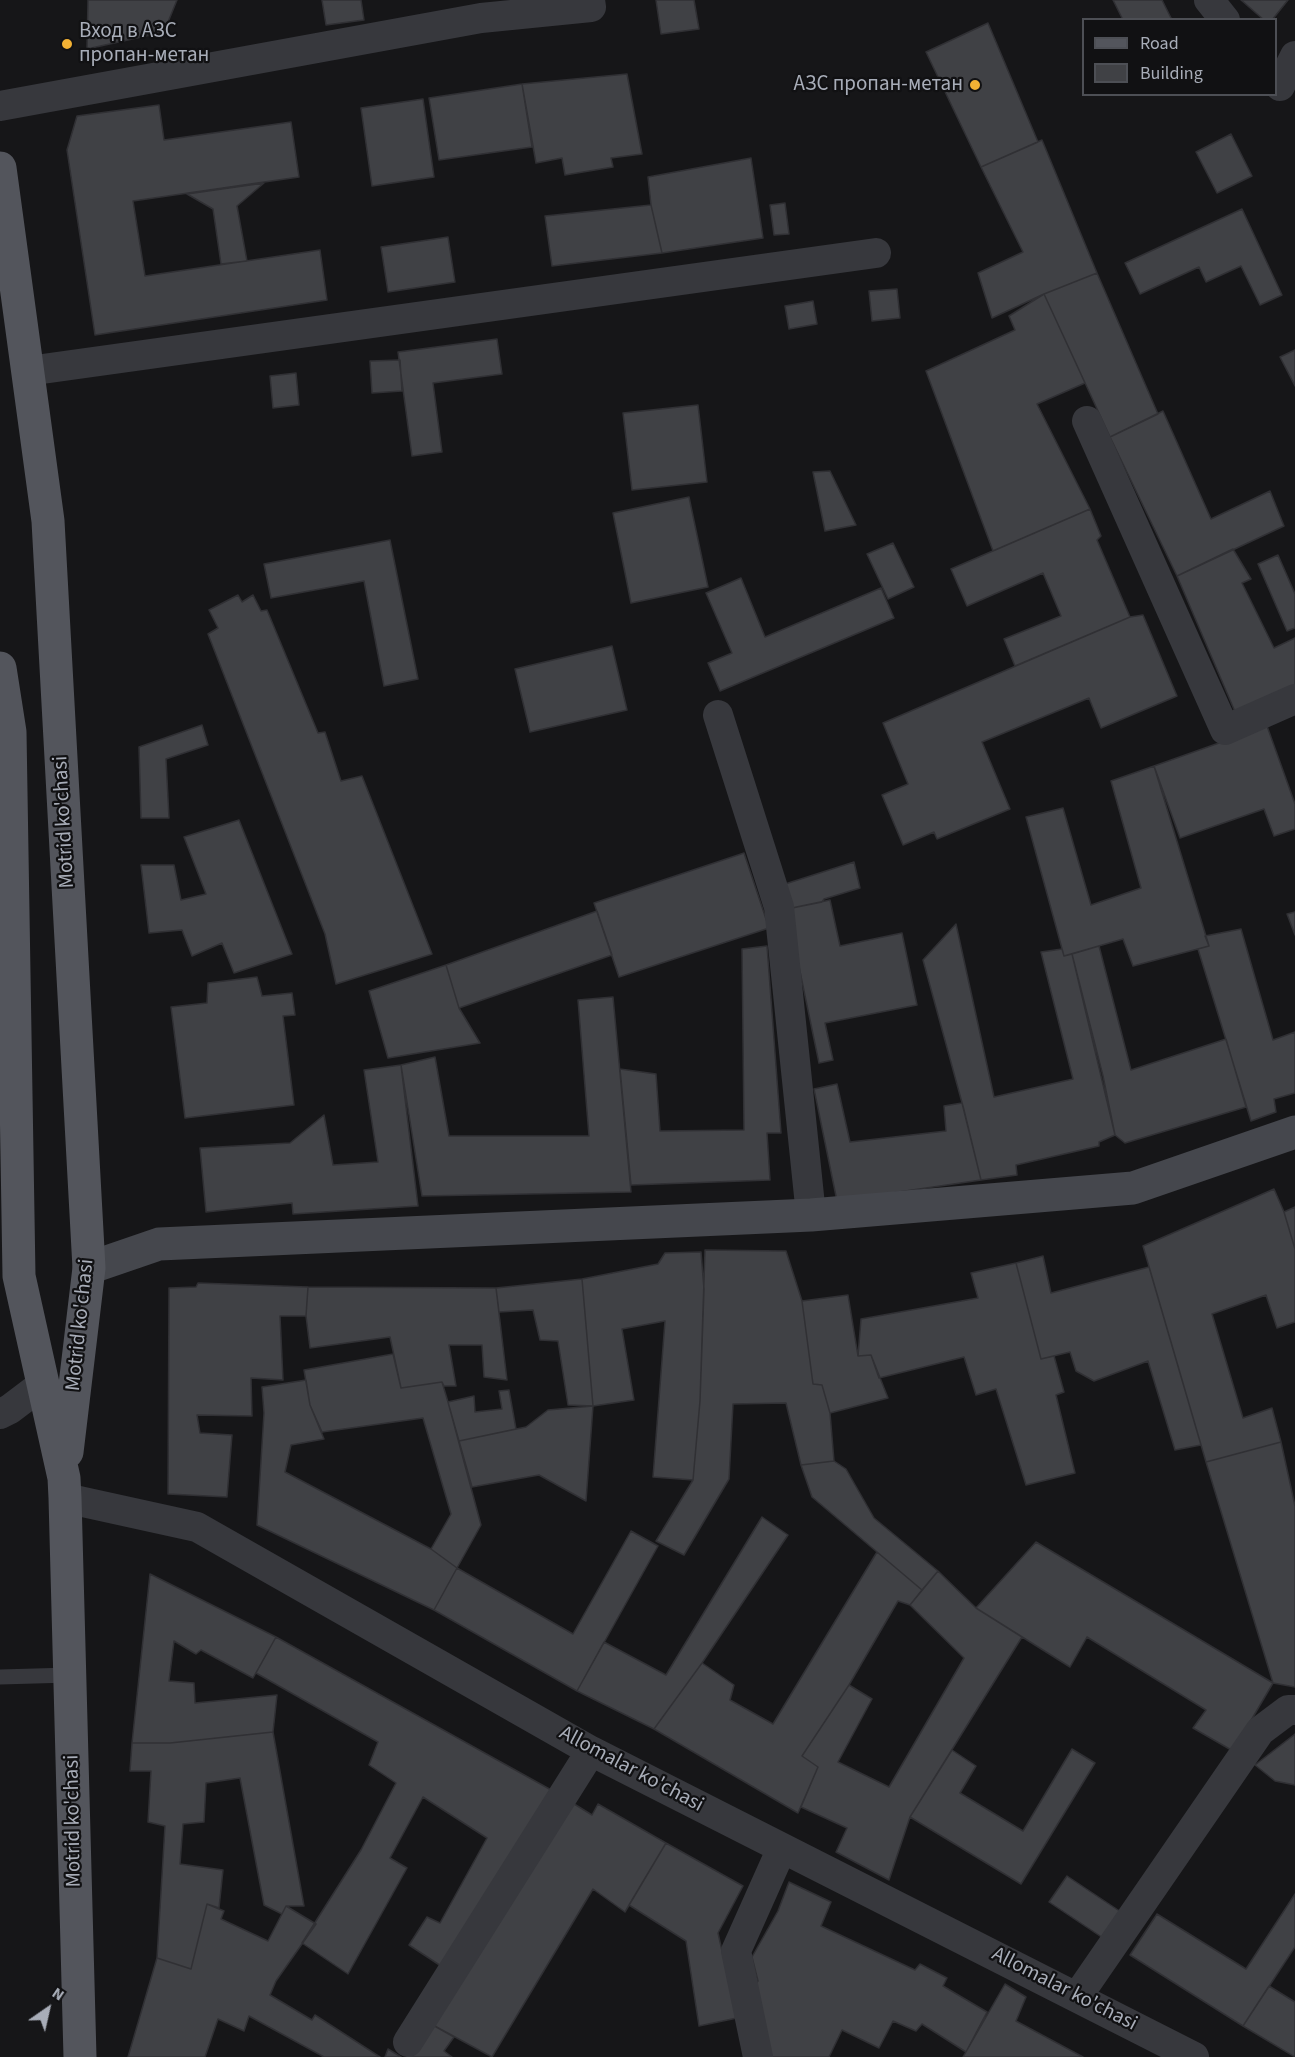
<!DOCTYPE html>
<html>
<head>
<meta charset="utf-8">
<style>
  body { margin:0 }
  #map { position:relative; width:1295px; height:2057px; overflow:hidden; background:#161618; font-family:"Source Sans 3",sans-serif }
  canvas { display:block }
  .legend { position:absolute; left:1082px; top:18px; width:195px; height:78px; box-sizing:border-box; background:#111113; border:2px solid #4d4f55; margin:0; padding:8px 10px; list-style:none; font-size:18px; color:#a8adb8 }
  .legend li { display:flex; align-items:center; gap:12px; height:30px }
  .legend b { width:30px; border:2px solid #4d4f55 }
  .north { position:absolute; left:18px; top:1979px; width:60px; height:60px; -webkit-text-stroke:4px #111113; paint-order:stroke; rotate:34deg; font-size:16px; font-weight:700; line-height:24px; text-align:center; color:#a8adb8 }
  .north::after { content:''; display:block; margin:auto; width:21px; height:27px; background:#a8adb8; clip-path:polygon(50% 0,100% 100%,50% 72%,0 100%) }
</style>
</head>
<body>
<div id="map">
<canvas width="1295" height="2057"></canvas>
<ul class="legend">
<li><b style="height:8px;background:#53555c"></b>Road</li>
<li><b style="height:16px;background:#404145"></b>Building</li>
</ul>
<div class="north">N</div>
</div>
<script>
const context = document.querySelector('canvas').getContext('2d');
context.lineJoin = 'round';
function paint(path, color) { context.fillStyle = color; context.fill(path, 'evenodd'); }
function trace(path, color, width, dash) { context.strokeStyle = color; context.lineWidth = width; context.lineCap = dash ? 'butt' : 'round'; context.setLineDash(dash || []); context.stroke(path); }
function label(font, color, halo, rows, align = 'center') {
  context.font = font + ' "Source Sans 3",sans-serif'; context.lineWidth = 4.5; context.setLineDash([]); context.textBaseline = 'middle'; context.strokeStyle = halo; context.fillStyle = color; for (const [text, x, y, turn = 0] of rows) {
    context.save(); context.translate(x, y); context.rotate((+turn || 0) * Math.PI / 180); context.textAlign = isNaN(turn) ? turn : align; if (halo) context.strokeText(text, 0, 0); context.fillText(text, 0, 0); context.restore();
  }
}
const building = new Path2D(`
  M88,0H177L164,32L87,49Z
  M322,0H361L364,20L326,25Z
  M656,0H694L699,29L661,34Z
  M1113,0H1162L1172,20H1123Z
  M1241,0H1288L1272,20H1264Z
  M988,23L1038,142L981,167L926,52Z
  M627,74L642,154L611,158L613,167L565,175L562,158L536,163L522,84Z
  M522,84L532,147L439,160L429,98Z
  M423,99L434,177L372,186L361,108Z
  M159,105L164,140L291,122L299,177L133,201L145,276L320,250L327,300L95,335L67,150L77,116Z
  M1231,134L1252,176L1217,193L1196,152Z
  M1042,140L1097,273L1044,294L992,318L978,273L1023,252L981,167Z
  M751,158L763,238L662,253L651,205L648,177Z
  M264,183L237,206L247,261L221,264L213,209L187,194Z
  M785,203L789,234L774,235L770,205Z
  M651,205L662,253L552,266L545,216Z
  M1242,209L1282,295L1260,305L1241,266L1206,282L1199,267L1140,294L1125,263Z
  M448,237L455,282L388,292L381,247Z
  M1097,273L1158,414L1110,437L1044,294Z
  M897,289L900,318L872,321L869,291Z
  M1044,294L1085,383L1037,404L1090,509L993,551L926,371L1015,330L1009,316Z
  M813,301L817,324L789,329L785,306Z
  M497,339L502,374L433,383L442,452L412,456L398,352Z
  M1295,350V386L1280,357Z
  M400,360L402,391L372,393L370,361Z
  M296,373L299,405L273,408L270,376Z
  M698,405L707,482L632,490L623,413Z
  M1163,411L1211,519L1270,491L1284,526L1177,576L1110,437Z
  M830,471L856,525L825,531L813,472Z
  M689,497L708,587L631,603L613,513Z
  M1090,509L1101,536L1097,540L1130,617L1015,666L1004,639L1061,616L1043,573L967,606L951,569Z
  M390,540L418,679L384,686L364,581L271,598L264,564Z
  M893,543L914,587L888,599L867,554Z
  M1233,549L1251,579L1242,583L1274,648L1295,638V686L1236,714L1177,576Z
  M1278,555L1295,594V628L1287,631L1258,564Z
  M741,578L765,637L881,588L894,618L720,691L708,663L732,653L706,593Z
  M238,595L242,602L253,595L261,611L267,610L318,733L325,732L341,781L362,776L432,954L336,984L325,934L208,634L218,628L209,610Z
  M1143,615L1177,696L1101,728L1089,698L982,742L1010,809L937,839L934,832L903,845L882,795L908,784L883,723L1130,617Z
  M612,646L627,710L530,732L515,669Z
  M202,725L208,745L166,759L169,818H141L139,747Z
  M1267,726L1295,804V829L1274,836L1264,809L1180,838L1154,766Z
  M1154,766L1209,946L1133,966L1123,939L1064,956L1026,817L1063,808L1091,905L1141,888L1111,781Z
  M239,820L292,954L234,973L222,943L192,956L182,930L149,933L141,865H174L181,900L206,894L184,837Z
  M744,853L769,928L619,977L594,903Z
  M854,862L860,888L824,899L822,902L787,909L782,885Z
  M830,900L840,946L902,933L917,1005L825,1023L833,1060L819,1063L787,909Z
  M597,911L612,955L459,1008L446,965Z
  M1295,912V935L1287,914Z
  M956,924L994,1097L1073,1079L1041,952L1062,949L1064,956L1072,954L1115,1135L1099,1142V1146L1016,1165L1017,1175L981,1180L964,1110L923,960Z
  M1241,929L1273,1040L1295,1032V1093L1274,1099L1276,1112L1251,1121L1198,949L1209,946L1205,936Z
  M767,946L781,1133H767L770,1180L631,1185L620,1069L656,1074L660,1131L744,1130L742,949Z
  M1099,946L1131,1070L1226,1039L1246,1107L1125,1143L1115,1135L1103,1076L1072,954Z
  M446,965L459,1008L480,1043L388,1058L369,991Z
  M257,977L262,996L292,993L295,1015L283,1016L294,1105L185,1118L171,1007L207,1003L208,983Z
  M613,997L631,1192L422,1196L401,1065L435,1057L449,1136H589L578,1000Z
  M401,1065L418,1206L293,1214L292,1203L206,1212L200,1148L290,1143L324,1115L333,1165L378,1162L364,1070Z
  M837,1084L850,1142L946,1131L944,1106L962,1103L981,1180L837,1201L814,1089Z
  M1274,1189L1284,1212L1295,1249V1322L1277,1328L1266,1295L1212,1314L1243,1418L1272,1408L1281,1442L1206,1462L1143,1246Z
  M1295,1207V1249L1284,1212Z
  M705,1250L786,1251L802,1301L813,1384L822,1385L830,1413L834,1461L801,1465L786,1403L733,1404L729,1479L684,1555L656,1541L693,1480L700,1401Z
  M701,1252L704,1289L700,1401L693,1480L653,1477L665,1321L622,1329L634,1400L593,1406L582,1279L658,1264L665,1253Z
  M1043,1256L1051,1293L1149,1267L1201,1445L1175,1450L1148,1361L1094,1381L1076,1371L1070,1352L1041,1359L1016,1263Z
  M1016,1263L1041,1359L1054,1356L1064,1392L1056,1395L1075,1473L1026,1485L996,1389L976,1395L964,1357L879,1378L871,1355L858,1356L861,1319L978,1298L971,1273Z
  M582,1279L593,1406L568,1405L558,1341L540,1340L533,1310L499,1312L496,1288Z
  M198,1283L308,1287L306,1316H280L283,1380L251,1378L252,1416L197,1415L200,1433L232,1435L227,1497L168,1494L169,1288L196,1287Z
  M308,1287L496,1288L507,1380L484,1377L482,1345H449L456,1386H444L442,1382L401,1388L390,1337L310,1348L306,1316Z
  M848,1295L858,1356L871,1355L888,1398L830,1413L822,1385L813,1384L802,1301Z
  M393,1354L401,1388L442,1382L448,1402L481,1525L457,1568L431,1549L451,1514L423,1418L322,1432L310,1405L304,1370Z
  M306,1380L310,1405L324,1439L291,1445L285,1472L431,1549L457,1568L434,1610L257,1525L264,1413L262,1387Z
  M509,1390L516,1429L459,1441L448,1402L474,1396L475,1412L502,1409L499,1391Z
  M593,1406L586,1501L539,1475L472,1487L459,1441L526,1427L548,1410Z
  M1281,1442L1295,1506V1687L1273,1683L1206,1462Z
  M834,1461L846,1469L874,1518L938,1571L922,1590L812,1497L801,1465Z
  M762,1517L788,1535L702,1663L654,1729L577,1691L604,1642L666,1675Z
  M631,1531L658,1546L577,1691L434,1610L457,1568L573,1634Z
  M1036,1542L1273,1683L1233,1751L1193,1728L1206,1710L1087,1637L1070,1667L976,1608Z
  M877,1552L922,1590L910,1605L898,1601L849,1685L802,1756L818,1767L798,1813L654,1729L702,1663L734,1685L730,1700L773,1724Z
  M938,1571L976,1608L1022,1637L910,1817L889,1880L836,1852L847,1828L801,1807L818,1767L802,1756L849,1685L872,1699L838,1762L889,1787L964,1658L910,1605Z
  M150,1574L276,1637L253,1678L201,1650L196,1654L174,1641L169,1681L194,1683L195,1703L277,1695L273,1732L170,1743H132Z
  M276,1637L553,1791L441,1966L409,1945L427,1917L440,1923L487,1838L423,1797L390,1858L407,1868L348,1974L302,1943L361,1850L396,1783L369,1765L378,1742L256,1673Z
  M273,1732L304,1906H286L282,1914L264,1905L240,1778L206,1783L204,1822L183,1824L180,1864L223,1870L219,1908L207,1904L191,1969L157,1958L165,1826L148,1822L151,1771H130L132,1743H170Z
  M1295,1734V1785L1275,1781L1255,1765Z
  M1072,1749L1095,1763L1021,1884L910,1817L952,1750L976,1766L960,1793L1023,1831Z
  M571,1802L592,1815L598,1804L666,1843L625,1912L593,1889L492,2057L431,2024Z
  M666,1843L743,1886L718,1933L737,2018L699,2026L686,1941L629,1905Z
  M1067,1876L1124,1914L1106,1940L1049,1902Z
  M789,1882L831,1902L821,1926L915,1970L920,1964L947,1978L943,1986L987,2012L966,2052L922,2024L916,2031L893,2021L879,2048L842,2030L829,2057H764L748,1999L758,1981L752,1957L778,1911Z
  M1295,1894V1947L1243,2026L1130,1955L1157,1914L1246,1969Z
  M207,1904L224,1911L221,1919L268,1941L286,1906L316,1924L276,1981L270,1995L312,2020L315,2015L380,2057H324L249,2016L244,2031L218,2019L205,2057H128L157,1958L191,1969Z
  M1005,1984L1026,1997L1016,2021L1083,2057H963Z
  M1269,1986L1295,2002V2057L1243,2026Z
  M431,2024L454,2037L444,2051L452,2057H409Z
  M388,2049L401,2057H385Z`);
paint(building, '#404145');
trace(building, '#303034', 1.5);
trace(new Path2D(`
  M0,1677L70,1675`), '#37383d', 15);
trace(new Path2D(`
  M1209,0L1225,20
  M1280,86L1295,56
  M0,106L481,18L591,7L590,0
  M28,371L876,253
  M1087,421L1225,730L1295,699
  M718,715L779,907L811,1215
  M0,1414L10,1409L43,1384
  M65,1498L197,1527L591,1751L1194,2057
  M1077,1997L1260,1731L1288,1710H1295
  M408,2042L591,1751
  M758,2057L736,1951L782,1848`), '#37383d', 30);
trace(new Path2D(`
  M89,1268L159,1244L811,1215L1133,1188L1295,1132`), '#45474d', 33);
trace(new Path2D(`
  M0,168L48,521L89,1268L67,1452
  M0,668L10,732L19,1276L64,1478L65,1498L80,2057`), '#53555c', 33);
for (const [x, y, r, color] of [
  [67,44,6,"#f2b134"],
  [975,85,6,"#f2b134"]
]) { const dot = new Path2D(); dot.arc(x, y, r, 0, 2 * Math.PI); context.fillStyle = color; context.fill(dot); trace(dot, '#111113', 2); }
label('21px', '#a8adb8', '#111113', [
  ["Вход в АЗС",79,32],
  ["пропан-метан",79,56],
  ["АЗС пропан-метан",963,85,"right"]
], 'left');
label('21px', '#a8adb8', '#111113', [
  ["Motrid ko'chasi",65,822,-93],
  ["Motrid ko'chasi",81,1325,-84],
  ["Allomalar ko'chasi",631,1770,28],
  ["Motrid ko'chasi",74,1821,-91],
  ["Allomalar ko'chasi",1064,1990,27]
]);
</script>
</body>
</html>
